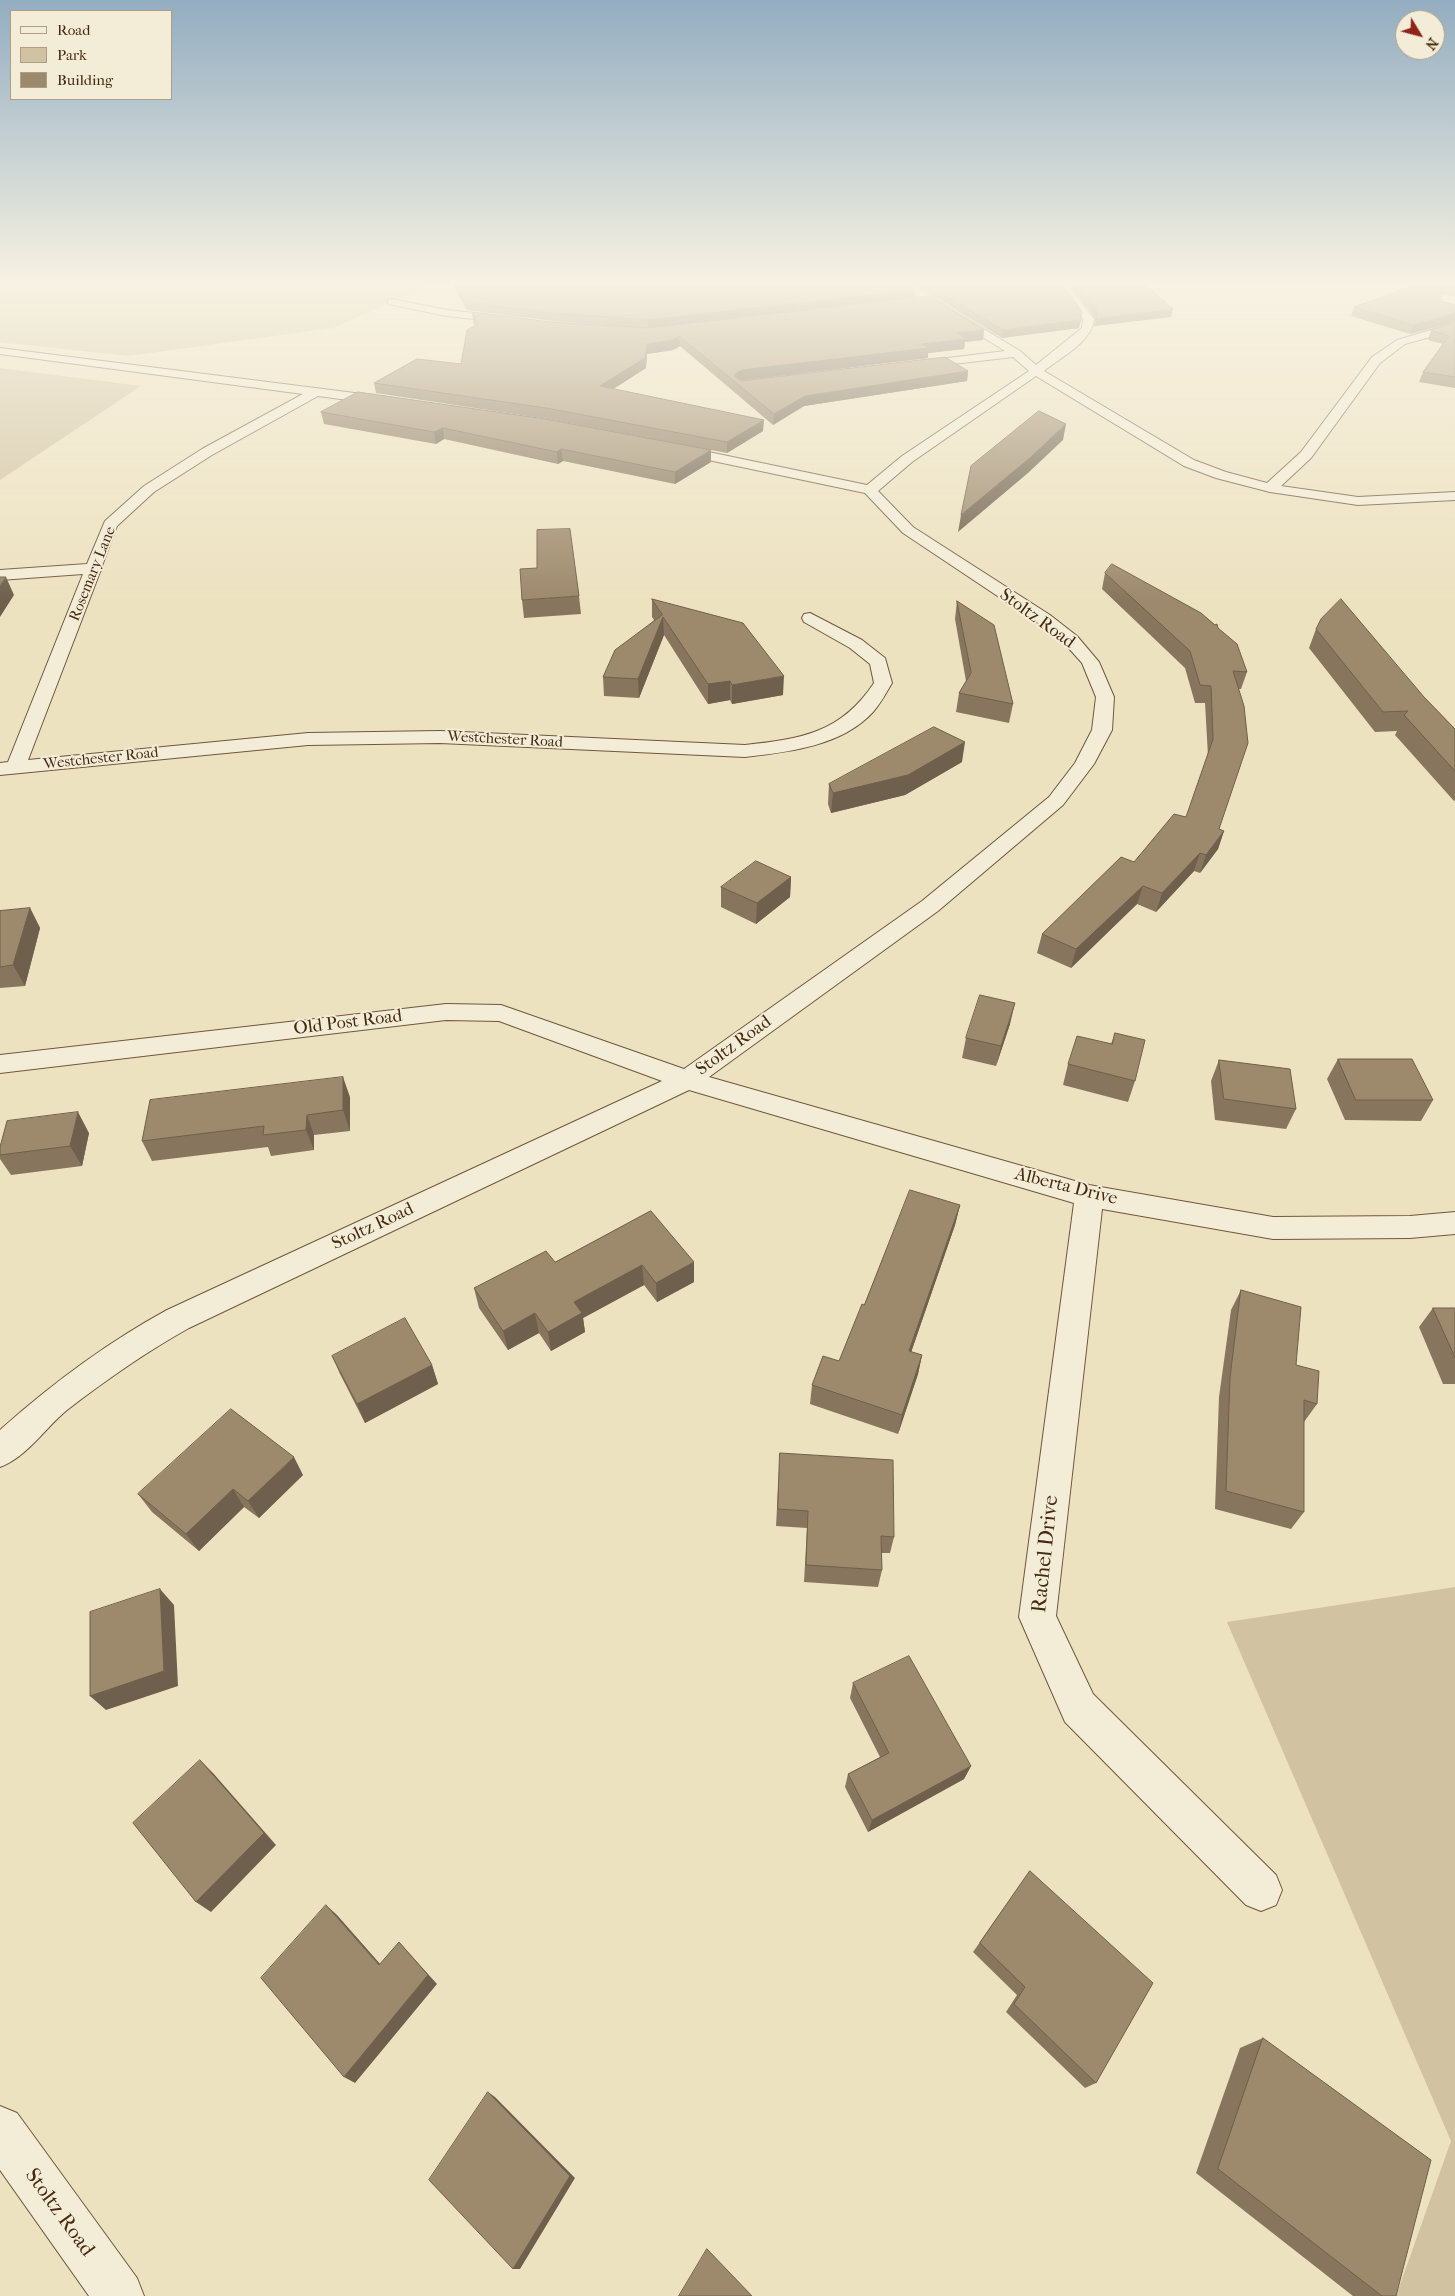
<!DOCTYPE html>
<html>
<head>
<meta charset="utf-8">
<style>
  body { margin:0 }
  #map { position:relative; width:1455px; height:2296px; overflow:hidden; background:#ede2c0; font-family:"IM FELL French Canon",serif }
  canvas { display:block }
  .legend { position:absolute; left:10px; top:10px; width:162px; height:90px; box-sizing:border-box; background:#f3ecd6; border:1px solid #ae9e87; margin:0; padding:6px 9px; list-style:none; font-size:15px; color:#462910 }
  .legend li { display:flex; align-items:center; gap:10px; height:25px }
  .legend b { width:25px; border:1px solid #ae9e87 }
  .north { position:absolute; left:1395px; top:10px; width:50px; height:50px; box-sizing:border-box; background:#f3ecd6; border:1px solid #ae9e87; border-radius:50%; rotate:127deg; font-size:14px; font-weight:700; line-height:20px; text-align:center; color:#462910 }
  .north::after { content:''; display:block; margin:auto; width:18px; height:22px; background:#8f2418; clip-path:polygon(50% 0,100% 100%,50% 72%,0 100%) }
</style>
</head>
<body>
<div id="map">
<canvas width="1455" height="2296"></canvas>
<ul class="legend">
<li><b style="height:6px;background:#f3ecd6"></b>Road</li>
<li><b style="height:14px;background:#d1c3a2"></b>Park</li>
<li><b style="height:14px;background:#9d896c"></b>Building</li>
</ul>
<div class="north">N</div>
</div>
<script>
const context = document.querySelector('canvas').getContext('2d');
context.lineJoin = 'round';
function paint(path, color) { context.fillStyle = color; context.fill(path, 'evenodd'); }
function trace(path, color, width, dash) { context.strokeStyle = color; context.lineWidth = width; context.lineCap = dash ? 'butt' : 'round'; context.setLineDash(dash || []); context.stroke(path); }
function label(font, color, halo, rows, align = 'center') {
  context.font = font + ' "IM FELL French Canon",serif'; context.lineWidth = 4; context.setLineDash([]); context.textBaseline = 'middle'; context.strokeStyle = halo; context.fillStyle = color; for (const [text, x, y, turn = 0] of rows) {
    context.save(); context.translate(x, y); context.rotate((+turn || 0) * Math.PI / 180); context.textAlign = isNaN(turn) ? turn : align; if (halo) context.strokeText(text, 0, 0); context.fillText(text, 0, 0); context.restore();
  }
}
paint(new Path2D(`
  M0,280H441L333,328L128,356L0,342Z
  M0,368L141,386L0,480Z
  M1455,1587V2296H1396L1451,2141L1227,1622Z`), '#d1c3a2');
const minor = new Path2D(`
  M891,280H903L1020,351L1036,365L1082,328L1083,319L1054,280H1064L1094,319C1092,342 1061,357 1044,371L1194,460L1226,472L1267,483L1301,452L1372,357L1397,340L1455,323V330L1405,344L1380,363L1311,458L1281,486L1358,497L1455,492V500L1358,505L1270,492L1216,478L1184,466L1036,376L912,462L878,491L913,527L1050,615L1077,636L1099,662L1114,697L1112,730L1094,764L1063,805L938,911L709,1077L1089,1185L1273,1217L1410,1216L1455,1212V1234L1410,1238L1273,1239L1102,1209L1056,1616L1093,1694L1276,1875L1282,1890L1276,1905L1261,1911L1246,1905L1065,1722L1019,1617L1074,1203L689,1090L189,1328C146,1352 106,1380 67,1410C45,1428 27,1457 0,1467V1430C53,1383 105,1344 167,1310L662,1081L499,1021L446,1020L0,1073V1055L446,1004L501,1005L684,1069L922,901L1049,797L1075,763L1092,730L1096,697L1082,663L1065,644L1038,623L903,533L865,493L675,453L668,449L675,445L867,485L902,456L1029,371L1013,357L911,369L909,366L911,363L915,362L1005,351Z
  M392,299L447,310L510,317L515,320L510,323L447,316L388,304V300Z
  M0,348L386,397L392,401L386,405L318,396L212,455L154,492L117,526L102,566L103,568L100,572L28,760L308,733L440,731L745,745C801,739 841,733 874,683L870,664L850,648L804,622L802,618L804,614L810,613L862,640L885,658L892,683C886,693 881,703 873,712C842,746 789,752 745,757L440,743L308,745L0,775V763L8,762L83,574L0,580V570L87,564L105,521L144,486L202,449L303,394L0,354Z
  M0,2106L17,2113L137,2278L144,2296H89L0,2170Z`);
trace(minor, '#70573c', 2);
paint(minor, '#f3ecd6');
paint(new Path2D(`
  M450,280H606L597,281L595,282L597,283L915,298L984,330L983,340L965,342L964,349L928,353V358L741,381H742L968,371L967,381L804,406L773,425L680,346L673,350L647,354L646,368L613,389L763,431L727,453L547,419L376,393L374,383L461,364L475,326L473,322L472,312L551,322L632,327L552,321L467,310Z
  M906,280H1059L1082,312L1081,320L1079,328L1002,338Z
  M1066,280H1140L1171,317L1094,326L1095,318Z
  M1389,280H1455V297L1442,294L1441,301L1455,305V322L1410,334L1351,316L1354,307L1411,286Z
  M1455,324V388L1419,382L1423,372L1443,344L1428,340L1431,330Z
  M321,412L711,462L675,484L563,461L558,464L444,439L436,444L324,424Z
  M1105,573L1218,628L1247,672L1241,689H1239L1219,829L1224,831L1218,849L1200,873L1194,871L1156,912L1137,904L1071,968L1037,953L1042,934L1134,862L1186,817L1208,756L1205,703H1195L1185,668L1102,589Z
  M579,596L581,614L524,618L522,600Z
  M652,599L783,695L732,704L730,700L708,704L664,635L639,698L604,696L603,677L654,620L652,617Z
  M957,601L1013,704L1009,723L956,712L959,693L966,681L955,619Z
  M1316,629L1424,697L1455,729V800L1454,801L1395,735L1397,731L1375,732L1309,648Z
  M962,762L905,795L831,813L828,804L829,784Z
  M791,877L790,897L756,924L721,907V887Z
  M30,908L40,928L25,986L0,988V911Z
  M1010,1024L996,1066L962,1058L966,1038Z
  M1115,1033L1135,1081L1128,1102L1063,1085L1068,1064L1111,1044Z
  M1338,1059L1433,1100L1421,1121L1345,1120L1327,1079Z
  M1219,1060L1296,1109L1286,1129L1215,1120L1211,1081Z
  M350,1097V1131L314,1135V1150L271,1156L268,1147L152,1161L142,1141Z
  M89,1133L82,1166L11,1175L0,1159V1147Z
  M960,1205L955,1225L911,1352L922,1355L918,1374L898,1434L810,1404L812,1385L839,1361L864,1305Z
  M651,1211L694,1282L657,1302L644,1285L583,1318L585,1332L551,1351L539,1333L508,1350L479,1308L474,1288L555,1262Z
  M1241,1290L1296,1365L1317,1404L1304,1422V1512L1291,1529L1215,1509L1219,1397L1231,1310Z
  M1433,1308H1455V1384H1443L1419,1327Z
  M332,1356L432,1365L438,1384L365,1423L340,1374Z
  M780,1453L894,1537L890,1553H881L882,1570L878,1587L804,1582L807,1528L776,1526Z
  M303,1475L259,1518L244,1507L199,1551L152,1512L138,1494Z
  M853,1683L971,1766L964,1779L868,1832L845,1787L848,1774L880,1757L850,1698Z
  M1030,1871L1096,2083L1085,2088L1006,2012L1017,1995L973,1952Z
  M1263,2038L1396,2296H1353L1196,2173L1240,2048Z`), '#87765d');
paint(new Path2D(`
  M590,280H606L597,281L590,287Z
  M915,290V298L648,328V320Z
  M1173,309L1171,317L1094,326L1096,319Z
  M1082,312L1079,328L1002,338L1003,330Z
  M1455,313V322L1410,334L1413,325Z
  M984,330L983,340L965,342L964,349L928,353V358L742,380L737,383L735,382V374L742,370L922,344L957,333Z
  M679,336L680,346L673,350L647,354L646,368L601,397L600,386L647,344Z
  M968,371L967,381L804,406L773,425L774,414L805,396Z
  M764,420L763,431L727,453V442Z
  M1066,424L1063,440L1028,473L958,532L961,515Z
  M443,428L444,439L436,444L434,432Z
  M561,449L563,461L558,464L557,452Z
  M711,450V462L675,484V472Z
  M6,577L14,595L0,617V586Z
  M663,617L664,635L639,698L638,679Z
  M784,676L783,695L732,704V685Z
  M730,681V700L708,704V684Z
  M965,742L962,762L905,795L831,813L833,793Z
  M1224,831L1218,849L1200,873L1206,855Z
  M1200,853L1194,871L1156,912L1162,893Z
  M791,877L790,897L756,924L757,903Z
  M1143,886L1137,904L1071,968L1076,949Z
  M30,908L40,928L25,986L13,965Z
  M1015,1003L1010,1024L996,1066L1001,1046Z
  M343,1077L350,1097V1131L343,1110Z
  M78,1112L89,1133L82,1166L70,1146Z
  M307,1115L314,1135V1150L306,1130Z
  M960,1205L955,1225L905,1370L909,1351Z
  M694,1262V1282L657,1302L656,1283Z
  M642,1265L644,1285L583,1318L585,1332L551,1351L548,1332L574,1302Z
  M535,1313L539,1333L508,1350L503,1331Z
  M922,1355L918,1374L898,1434L902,1415Z
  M432,1365L438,1384L365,1423L357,1404Z
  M294,1457L303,1475L259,1518L248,1501Z
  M233,1489L244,1507L199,1551L186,1534Z
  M160,1589L174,1605L178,1686L106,1710L90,1696Z
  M200,1760L213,1773L276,1845L211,1912L196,1902Z
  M971,1766L964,1779L868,1832L872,1820Z
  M326,1905L337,1915L389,1974L379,1965Z
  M399,1942L437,1984L355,2083L344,2077Z
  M488,2092L495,2097L575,2178L520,2269H513Z`), '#6e604c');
const building = new Path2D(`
  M453,280H591L597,283L628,280H901L915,290L648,320L552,313L466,302Z
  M919,280H1059L1082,312L1080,320L1003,330Z
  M1074,280H1140L1173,309L1096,319L1097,310Z
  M1424,280H1455V288L1432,282L1431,290L1443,293L1441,301L1455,305V313L1413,325L1354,307L1426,281Z
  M929,296L984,330L957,333L966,339L922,344L929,348L742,370L735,374V377L742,381L945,357L968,371L805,396L774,414L679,336L673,340L647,344L645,358L600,386L764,420L727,442L546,408L374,383L417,359L461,364L467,330L478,324L472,312L551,322L648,328Z
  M1455,324V377L1423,372L1449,336L1431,330Z
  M358,392L545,419L711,450L675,472L561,449L557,452L443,428L434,432L321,412Z
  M1039,411L1066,424L1031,457L961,515L971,466Z
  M570,529L579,596L522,600L520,569L537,568V530Z
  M1112,564L1201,613L1215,625L1217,624L1218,628L1237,644L1247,672L1233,671L1244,706L1248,743L1219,829L1224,831L1206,855L1200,853L1162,893L1143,886L1076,949L1042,934L1121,857L1134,862L1174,814L1186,817L1213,739L1211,686L1200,685L1190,651L1105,573Z
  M0,577H6L0,586Z
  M652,599L743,623L784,676L732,685L730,681L708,684L663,617L638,679L603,677L615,650L662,615Z
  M1341,599L1424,697L1455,729V771L1404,715L1408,711L1383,712L1316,629L1321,619Z
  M957,601L994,625L1013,704L959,693L971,673Z
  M934,727L965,742L908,775L833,793L829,784Z
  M756,861L791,877L757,903L721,887Z
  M30,908L13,965L0,967V911Z
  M980,995L1015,1003L1001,1046L966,1038Z
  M1115,1033L1145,1040L1135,1081L1068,1064L1077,1036L1112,1044Z
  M1338,1059H1412L1433,1100H1356Z
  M1219,1060L1290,1069L1296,1109L1224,1099Z
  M343,1077V1110L307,1115L306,1130L263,1135L264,1126L142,1141L150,1100Z
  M78,1112L70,1146L0,1155V1147L7,1121Z
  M910,1190L960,1205L909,1351L922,1355L902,1415L812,1385L823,1356L839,1361L862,1304L864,1305Z
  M651,1211L694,1262L656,1283L642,1265L574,1302L582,1313L548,1332L535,1313L503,1331L474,1288L546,1251L555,1262Z
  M1241,1290L1301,1307L1296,1365L1319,1371L1317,1404L1304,1400V1512L1226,1491L1230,1378Z
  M1433,1308H1455V1357Z
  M405,1318L432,1365L357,1404L332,1356Z
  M231,1409L294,1457L248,1501L233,1489L186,1534L138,1494Z
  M780,1453L893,1460L894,1537L881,1536L882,1570L806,1565L808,1511L778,1509Z
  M160,1589L164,1671L90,1696V1612Z
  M909,1656L971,1766L872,1820L848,1774L889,1753L853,1683Z
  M200,1760L264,1833L196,1902L133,1823Z
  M1030,1871L1153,1983L1096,2083L1014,2004L1025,1987L980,1943Z
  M326,1905L379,1965L399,1942L428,1975L344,2077L261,1978Z
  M1263,2038L1431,2160L1396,2296H1382L1218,2169Z
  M488,2092L570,2176L513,2269L429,2180Z
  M707,2249L752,2296H679Z`);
paint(building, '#9d896c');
trace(building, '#6e604c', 1);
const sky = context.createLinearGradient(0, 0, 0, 602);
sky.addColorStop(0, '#93adc0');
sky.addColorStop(0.47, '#f7f2e3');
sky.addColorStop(1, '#f7f2e300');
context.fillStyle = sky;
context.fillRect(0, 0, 1455, 602);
label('15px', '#462910', '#f3ecd6', [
  ["Rosemary Lane",93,574,-68],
  ["Westchester Road",505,740,3],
  ["Westchester Road",101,759,-6]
]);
label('18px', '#462910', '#f3ecd6', [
  ["Stoltz Road",1037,619,36],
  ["Old Post Road",348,1023,-7],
  ["Stoltz Road",734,1046,-36],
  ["Alberta Drive",1066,1187,14],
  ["Stoltz Road",373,1227,-25]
]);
label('21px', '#462910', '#f3ecd6', [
  ["Rachel Drive",1046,1554,-84],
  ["Stoltz Road",59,2213,54]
]);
</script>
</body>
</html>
